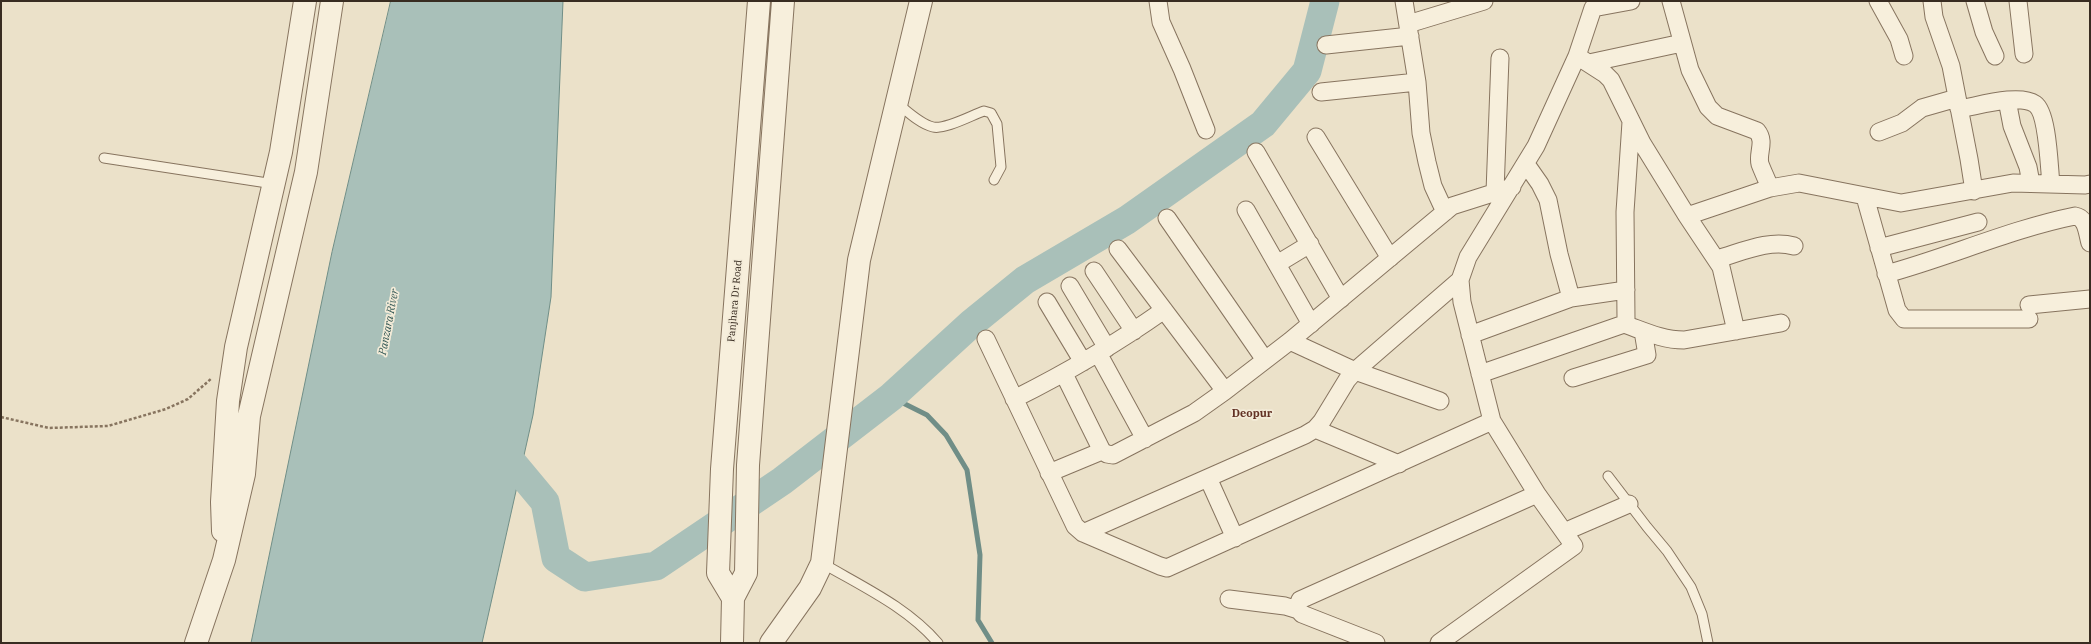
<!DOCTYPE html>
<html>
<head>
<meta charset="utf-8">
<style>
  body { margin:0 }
  #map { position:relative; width:2091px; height:644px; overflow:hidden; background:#ebe1c9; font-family:"IBM Plex Serif",serif }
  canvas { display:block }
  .frame { position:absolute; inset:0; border:2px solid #382c21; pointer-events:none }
</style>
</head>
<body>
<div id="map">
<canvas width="2091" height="644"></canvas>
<div class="frame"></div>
</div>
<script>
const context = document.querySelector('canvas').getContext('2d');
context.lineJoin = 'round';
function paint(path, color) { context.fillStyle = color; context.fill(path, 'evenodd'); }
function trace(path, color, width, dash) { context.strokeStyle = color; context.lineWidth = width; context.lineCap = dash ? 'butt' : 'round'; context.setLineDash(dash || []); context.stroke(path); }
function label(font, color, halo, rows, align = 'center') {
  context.font = font + ' "IBM Plex Serif",serif'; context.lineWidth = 3.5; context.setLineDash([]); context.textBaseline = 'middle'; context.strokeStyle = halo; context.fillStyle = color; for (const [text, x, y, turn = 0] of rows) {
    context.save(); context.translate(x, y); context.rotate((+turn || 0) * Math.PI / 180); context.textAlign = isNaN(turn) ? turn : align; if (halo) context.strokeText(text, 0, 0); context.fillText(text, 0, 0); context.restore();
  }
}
const water = new Path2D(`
  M391,1H563L551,297L533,415L482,643H251L332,252Z`);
paint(water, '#a9c0b9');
trace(water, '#708e87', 1);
trace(new Path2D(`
  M891,397L927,415L946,435L967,470L980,555L978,620L992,643`), '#708e87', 5);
trace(new Path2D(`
  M495,442L545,502L556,558L585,577L656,566L782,481L891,397L972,323L1025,280L1127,220L1263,124L1307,71L1325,1`), '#a9c0b9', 29);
const service = new Path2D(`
  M897,103C907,111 920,124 933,127C945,130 972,115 984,111L991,113L997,124L1001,167L994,180
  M104,158L274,184
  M1608,476L1647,527L1667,551L1691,587L1702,614L1708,643
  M822,563C863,587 907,607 938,643`);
const minor = new Path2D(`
  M1158,1L1161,22L1182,69L1206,130
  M1404,1L1417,82L1421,133L1427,162L1433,186L1445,212
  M1671,1L1690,70L1708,107L1717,116L1757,131C1766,142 1757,153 1760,164C1763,172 1767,180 1770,188
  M1878,1L1899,39L1904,56
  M1932,1L1934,17L1951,66L1969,159L1974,191
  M1975,1L1984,32L1995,56
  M2018,1L2024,54
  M1408,24L1484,1
  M1326,45L1410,36
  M1577,56L1605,74L1611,80L1642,143L1687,216L1770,188L1799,183L1901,203L2013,183L2085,185L2090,184
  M1589,63L1682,43
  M1321,92L1417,82
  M2007,100L2012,126L2028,167L2031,183
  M1959,109C1978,106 2019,93 2035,104C2048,113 2049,167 2051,184
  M1879,132L1902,123L1922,108L1957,98
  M1316,137L1390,258
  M1256,152L1341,299
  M1526,164L1540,184L1548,200L1559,254L1571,298
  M1495,192L1500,58
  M1865,197L1897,310L1904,319H2029
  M1246,210L1311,324
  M1687,216L1721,267L1736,331
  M1167,218L1265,360
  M1879,248L1978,222
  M1118,249L1225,391
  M1717,259C1742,252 1769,239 1794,246
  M1277,264L1310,244
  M1094,271L1134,331
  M1886,274C1949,257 2011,229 2075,216C2087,218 2087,233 2090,243
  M1070,286L1107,348
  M1047,302L1083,362
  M2029,305L2090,299
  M1624,324C1644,331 1662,340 1684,340L1781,323
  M1470,335L1571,298L1626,290
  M986,339L1075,526L1083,533L1160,566L1167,568L1492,421
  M1290,341L1355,371L1440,401
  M1098,353L1145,439
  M1064,374L1102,451L1107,454L1113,455L1194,413L1225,391L1290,341L1452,206L1512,187
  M1480,374L1624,324L1626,319L1625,212L1631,122
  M1573,378L1647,355L1643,331
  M1014,399C1066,373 1116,344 1164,310
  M1315,429L1399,464
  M1049,473L1102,451
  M1208,478L1235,538
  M1564,532L1629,504
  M1083,533L1305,435L1315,429L1322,421L1347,380L1355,371L1460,280
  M1229,599L1285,606L1298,610
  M1376,643L1302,614C1297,609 1297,606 1300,600L1537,494
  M1439,643L1574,546L1537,494L1492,421L1462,302L1460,280L1468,257L1536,146L1577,56L1593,8L1631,1`);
const tertiary = new Path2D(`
  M223,531L222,502L228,401L236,347L281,152L305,1
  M733,598L718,573L722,469L759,1
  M196,643L224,560L244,474L249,416L306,172L332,1
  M732,643L733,598L746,573L748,465L783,1
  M771,643L810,588L822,563L859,260L921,1`);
trace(service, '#87745f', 11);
trace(minor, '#87745f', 19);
trace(tertiary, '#87745f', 24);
trace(new Path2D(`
  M1,417L49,428L108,426L166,409L188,399L212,378`), '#87745f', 2.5, [3, 2]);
trace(service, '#f7efdc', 9);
trace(minor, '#f7efdc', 17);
trace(tertiary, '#f7efdc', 22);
label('10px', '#382c21', '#f3ebd8', [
  ["Panjhara Dr Road",735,301,-85]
]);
label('italic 11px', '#325754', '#f3ebd8', [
  ["Panzara River",389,322,-79]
]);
label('bold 11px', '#623124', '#f3ebd8', [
  ["Deopur",1252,414]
]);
</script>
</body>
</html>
